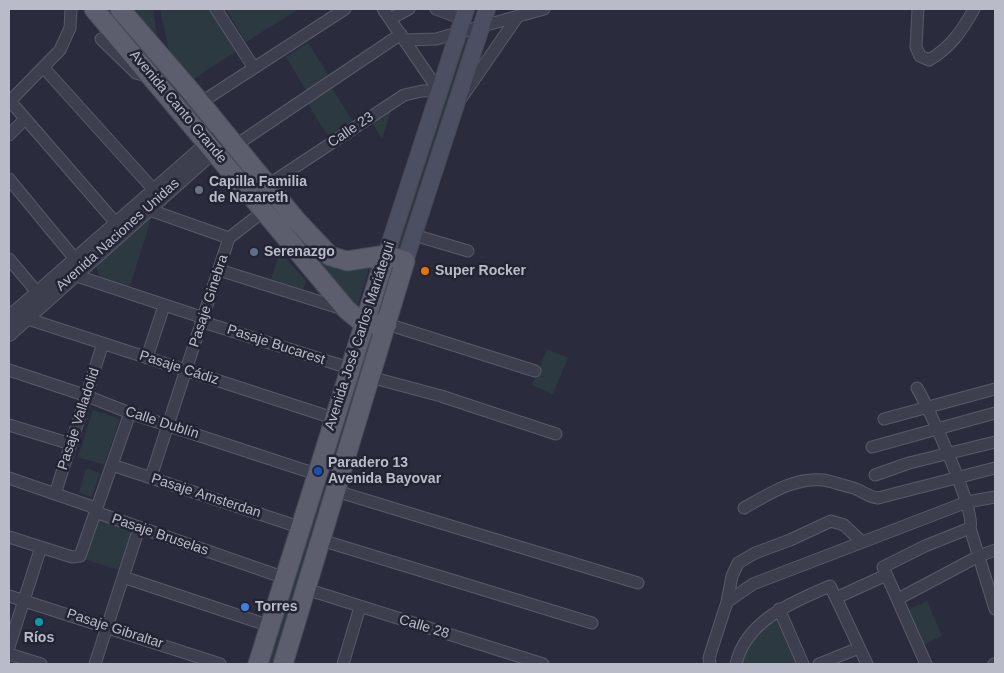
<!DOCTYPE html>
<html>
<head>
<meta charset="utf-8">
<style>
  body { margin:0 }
  #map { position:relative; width:1004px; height:673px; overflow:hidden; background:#2a2c3e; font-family:Helvetica,sans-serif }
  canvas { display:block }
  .frame { position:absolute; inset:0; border:10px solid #babbc9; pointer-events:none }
</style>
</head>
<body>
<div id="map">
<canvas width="1004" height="673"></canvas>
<div class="frame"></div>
</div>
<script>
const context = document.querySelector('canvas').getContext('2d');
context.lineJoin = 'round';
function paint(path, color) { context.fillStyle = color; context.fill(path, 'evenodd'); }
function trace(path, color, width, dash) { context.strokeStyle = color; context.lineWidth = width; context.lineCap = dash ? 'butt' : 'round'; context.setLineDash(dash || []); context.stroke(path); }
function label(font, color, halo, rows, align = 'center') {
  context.font = font + ' Helvetica,sans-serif'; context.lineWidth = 5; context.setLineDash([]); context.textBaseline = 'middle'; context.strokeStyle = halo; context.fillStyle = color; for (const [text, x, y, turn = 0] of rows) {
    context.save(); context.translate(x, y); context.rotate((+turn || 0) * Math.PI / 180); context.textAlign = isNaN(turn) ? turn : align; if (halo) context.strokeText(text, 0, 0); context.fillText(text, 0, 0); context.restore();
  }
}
paint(new Path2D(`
  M123,9H153L159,51Z
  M160,9H211L237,51L187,83L169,51Z
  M226,9H299L246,42Z
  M472,33L403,248L399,250L395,249L459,37Z
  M308,43L329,76L307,92L286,57Z
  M330,85L356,126L332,142L306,101Z
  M391,110L382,139L372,122Z
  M229,146L328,262L369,268L356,311L222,151Z
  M152,216L130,286L100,278L96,266Z
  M280,252L306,281L303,290L271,279Z
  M363,331L377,333L273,664H261Z
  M547,349L568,358L553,394L532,385Z
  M93,410L120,419L104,465L78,457Z
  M86,468L100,473L92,497L79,493Z
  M99,515L136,528L122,571L84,559Z
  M927,601L942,636L922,645L907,610Z
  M775,614L801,664H741L751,640Z`), '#2d3940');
const minor = new Path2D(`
  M71,9L70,28L60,50L10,101L115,222
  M216,9L254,68
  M383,9L439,91
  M436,9L463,19
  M918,9L916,47L920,56L929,60C950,48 962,31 974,9
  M390,19L409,9
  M101,39L136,73L143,75L147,74
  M406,40L436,39L544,9
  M43,67L153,189
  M462,97L518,16
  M200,103L345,9
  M9,135L24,120
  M236,145L401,34
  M9,179L75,259
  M268,185L404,95L422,91H439
  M147,209L229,238
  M414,235L468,251
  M229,238L265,210
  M9,259L37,292
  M219,270L343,309
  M69,271L74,275L204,318
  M25,318L333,418
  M203,322L349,368
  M387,324L535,371
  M147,357L164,306
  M9,370L87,396L130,413L316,474
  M370,377L441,396L556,434
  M917,388C928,406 977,512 970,528L995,609
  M884,419L995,389
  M9,425L71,444
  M872,447L995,413
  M112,465L299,527
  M875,475L909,463L995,442
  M151,477L229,238
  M9,478L90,506L101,514L285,578
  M336,491L638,583
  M55,494L103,343
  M744,508C769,494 794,477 823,480C832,481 841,485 850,487C860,489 868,497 878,498L995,468
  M9,537L72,557L80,556L130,413
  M321,540L592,623
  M123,577L270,626
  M306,589L543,664
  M9,596L220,664
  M836,598L867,664
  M898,599L979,556L995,550
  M727,602L753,584L967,502L995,497
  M779,609L803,664
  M9,647L41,547
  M9,654L41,664
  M95,664L139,528
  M343,664L360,607
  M710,664L709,658L727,602L732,576L738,563L755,553L790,540L831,521L844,525L862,542
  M736,664C746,620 793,602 830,586L836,598L886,575
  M819,664L859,648
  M926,664L883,567L925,546L970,528
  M994,664H995`);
const tertiary = new Path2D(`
  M9,318L213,139
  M9,334L229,137`);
const secondary = new Path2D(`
  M386,255L466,9
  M405,261L487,9`);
const primary = new Path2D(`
  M94,9L347,310L364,324H387
  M120,9L189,89L296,220L330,256L347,261L386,255L405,261L283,664
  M258,664L386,255`);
trace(minor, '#585a69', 13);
trace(tertiary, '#585a69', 16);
trace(secondary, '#474858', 18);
trace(primary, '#474858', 21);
trace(minor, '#3d3f4f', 11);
trace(tertiary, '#3d3f4f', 14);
trace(secondary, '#4c4e61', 16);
trace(primary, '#5c5e6e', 19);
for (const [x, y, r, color] of [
  [199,190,5,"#6b7280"],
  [254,252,5,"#5c6f8a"],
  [425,271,5,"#e8710a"],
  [318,471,5,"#1a4fb4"],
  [245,607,5,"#3f7fe0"],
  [39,622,5,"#0f9aa8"]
]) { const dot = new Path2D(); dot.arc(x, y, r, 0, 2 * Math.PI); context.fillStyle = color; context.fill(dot); trace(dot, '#222434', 2); }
label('14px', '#babbc9', '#222434', [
  ["Avenida Canto Grande",178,107,50],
  ["Calle 23",351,130,-34],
  ["Avenida Naciones Unidas",118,235,-42],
  ["Pasaje Ginebra",209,301,-72],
  ["Avenida José Carlos Mariátegui",360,336,-72],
  ["Pasaje Bucarest",276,345,18],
  ["Pasaje Cádiz",179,368,18],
  ["Pasaje Valladolid",79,419,-72],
  ["Calle Dublín",162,423,18],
  ["Pasaje Amsterdan",206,496,18],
  ["Pasaje Bruselas",160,535,19],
  ["Calle 28",424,627,17],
  ["Pasaje Gibraltar",115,629,18]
]);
label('bold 14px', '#babbc9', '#222434', [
  ["Capilla Familia",209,182],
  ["de Nazareth",209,198],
  ["Serenazgo",264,252],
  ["Super Rocker",435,271],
  ["Paradero 13",328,463],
  ["Avenida Bayovar",328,479],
  ["Torres",255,607],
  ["Ríos",39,638,"center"]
], 'left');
</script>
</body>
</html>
